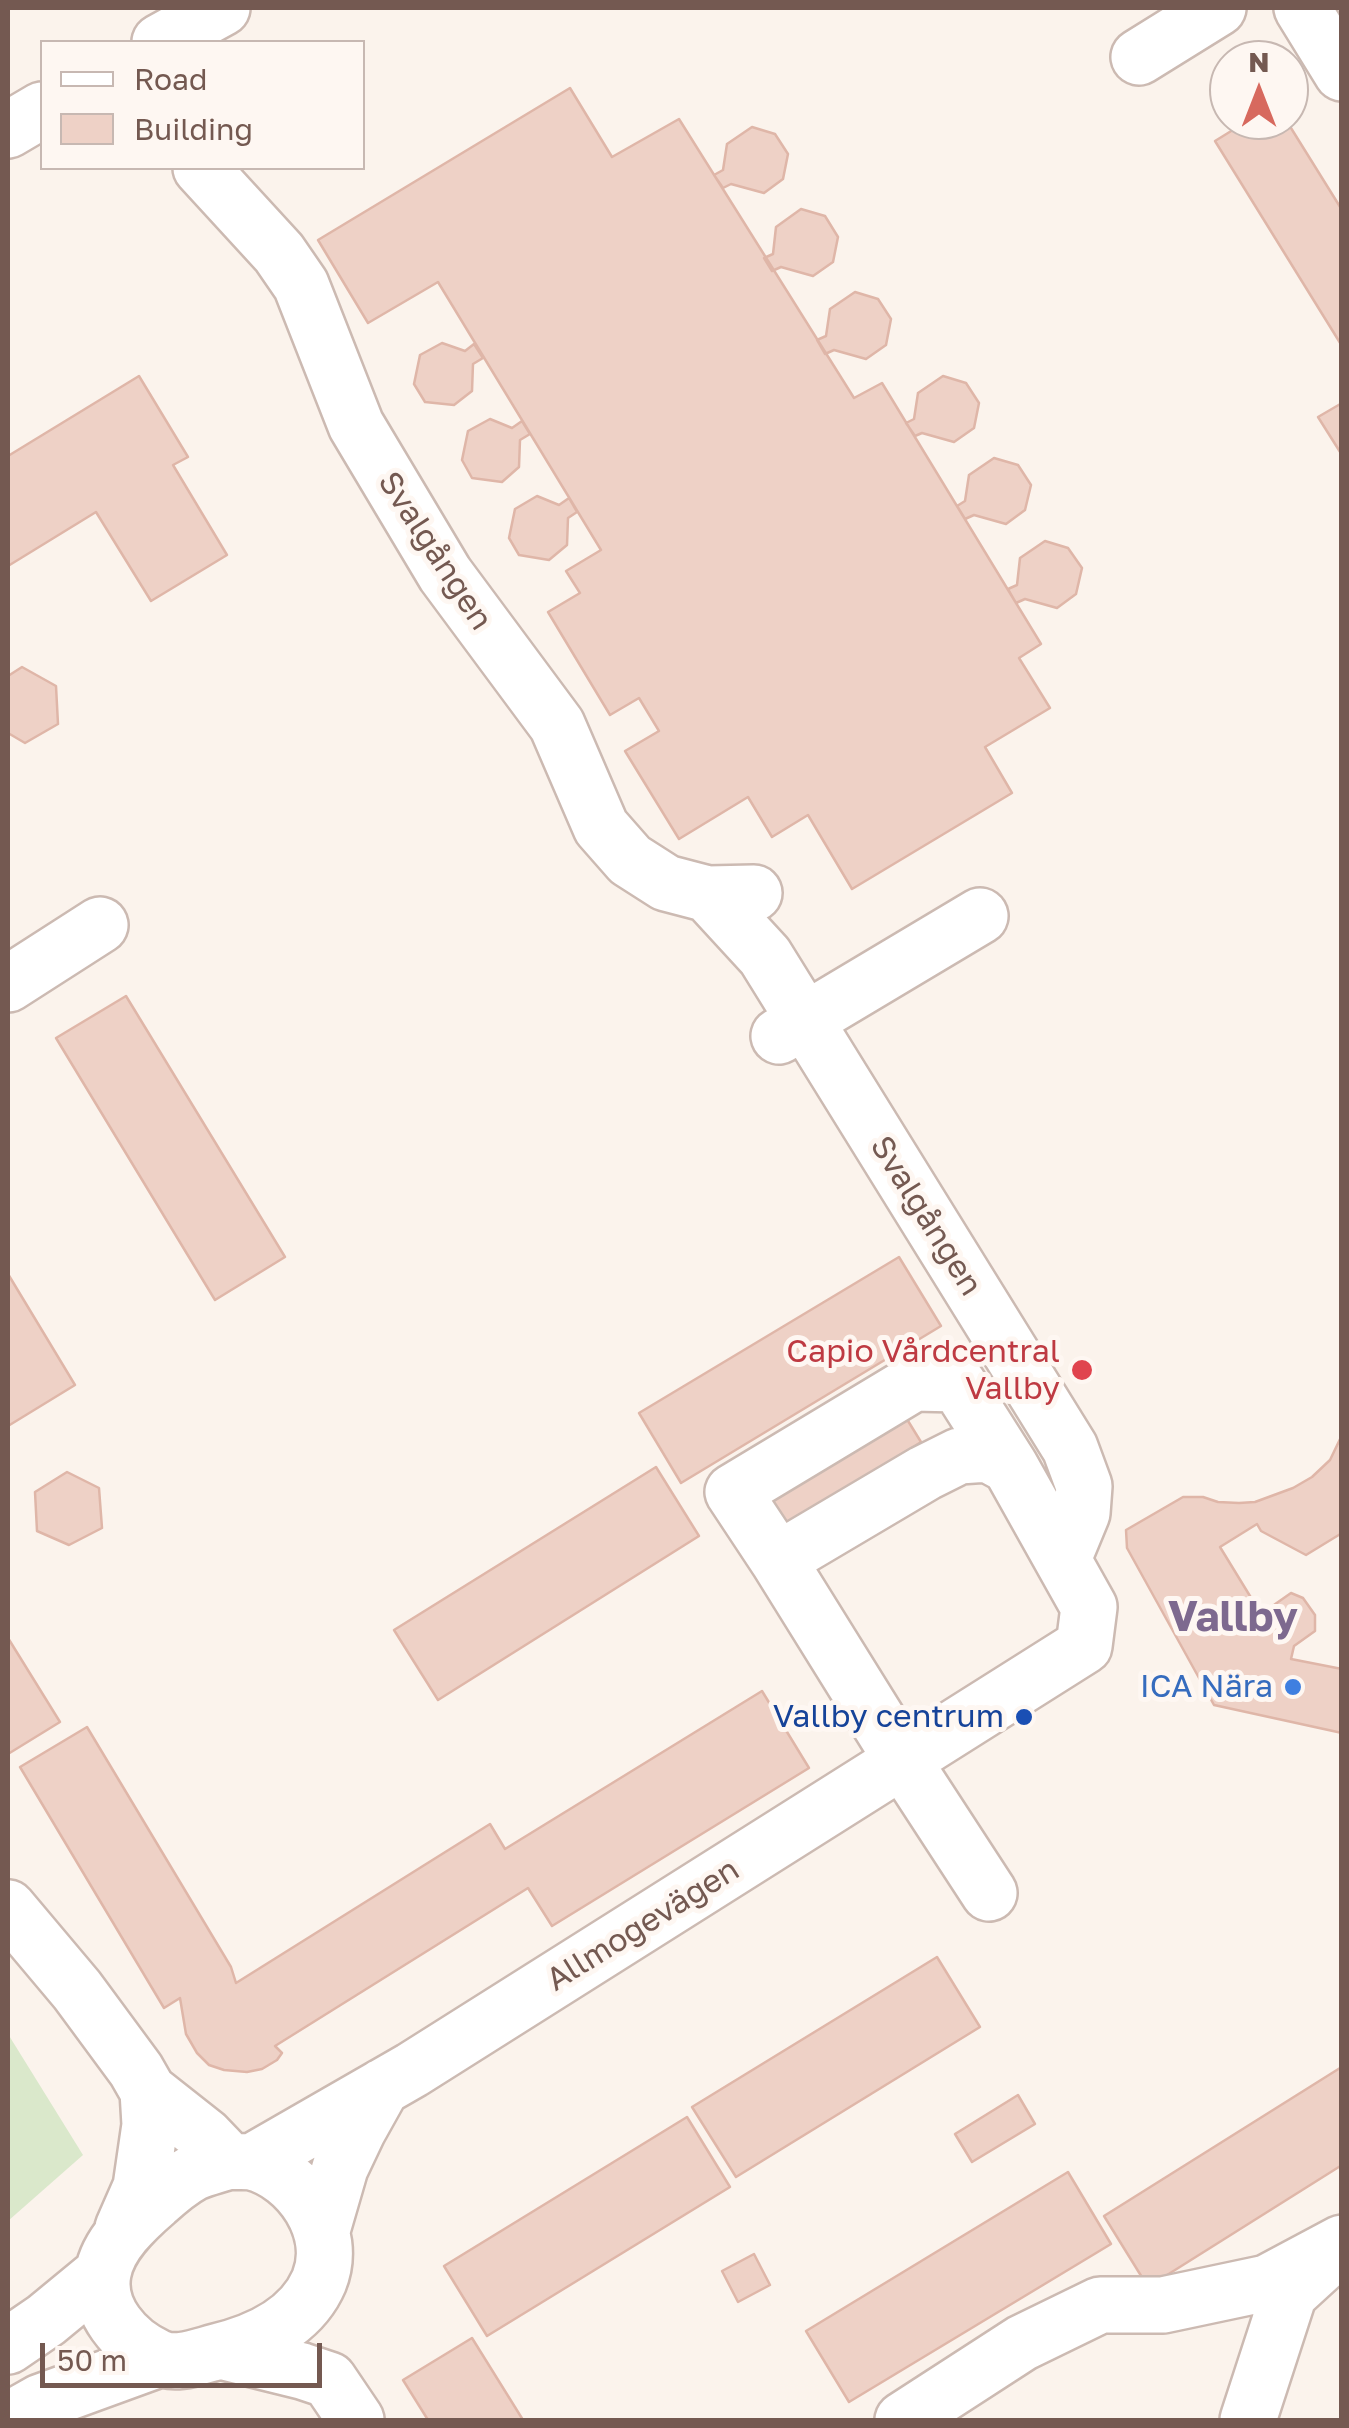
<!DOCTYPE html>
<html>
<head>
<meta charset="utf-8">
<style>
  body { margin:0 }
  #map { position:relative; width:1349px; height:2428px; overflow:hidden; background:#fbf3ec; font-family:"Golos Text",sans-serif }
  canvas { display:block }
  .frame { position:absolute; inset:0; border:10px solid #745951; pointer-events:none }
  .legend { position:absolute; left:40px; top:40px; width:325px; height:130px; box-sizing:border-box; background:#fef7f2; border:2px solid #c7b8b2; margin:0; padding:12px 18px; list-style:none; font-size:30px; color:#745951 }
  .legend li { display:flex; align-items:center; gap:20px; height:50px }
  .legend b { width:50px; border:2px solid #c7b8b2 }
  .north { position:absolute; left:1209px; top:40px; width:100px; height:100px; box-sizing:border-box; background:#fef7f2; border:2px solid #c7b8b2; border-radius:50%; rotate:0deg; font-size:28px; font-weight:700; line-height:40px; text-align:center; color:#745951 }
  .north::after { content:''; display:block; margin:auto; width:35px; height:45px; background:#d7695e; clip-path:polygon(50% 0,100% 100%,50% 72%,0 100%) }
  .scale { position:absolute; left:40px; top:2343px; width:282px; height:45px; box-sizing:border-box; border:5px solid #745951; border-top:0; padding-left:12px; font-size:30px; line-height:35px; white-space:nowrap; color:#745951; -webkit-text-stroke:8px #fef7f2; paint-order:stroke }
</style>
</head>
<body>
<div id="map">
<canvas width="1349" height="2428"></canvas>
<div class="frame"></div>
<ul class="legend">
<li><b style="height:12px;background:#fff"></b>Road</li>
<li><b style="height:28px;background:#eed1c6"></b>Building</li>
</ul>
<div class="north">N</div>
<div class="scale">50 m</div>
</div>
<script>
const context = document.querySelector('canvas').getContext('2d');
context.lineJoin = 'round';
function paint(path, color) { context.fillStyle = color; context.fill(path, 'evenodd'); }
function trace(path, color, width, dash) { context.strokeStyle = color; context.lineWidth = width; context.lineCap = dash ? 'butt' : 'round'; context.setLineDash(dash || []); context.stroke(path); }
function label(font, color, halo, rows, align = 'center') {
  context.font = font + ' "Golos Text",sans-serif'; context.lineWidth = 10; context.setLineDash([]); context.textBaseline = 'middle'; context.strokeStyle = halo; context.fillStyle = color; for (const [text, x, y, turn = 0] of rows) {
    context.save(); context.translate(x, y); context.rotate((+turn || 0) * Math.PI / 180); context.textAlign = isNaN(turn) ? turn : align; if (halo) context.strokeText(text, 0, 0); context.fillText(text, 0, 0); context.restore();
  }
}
paint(new Path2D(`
  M8,2034L83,2155L8,2221Z`), '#dae8cb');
const building = new Path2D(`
  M570,88L612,157L679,119L854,398L882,383L1041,644L1019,658L1050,708L985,747L1012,793L852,889L808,815L772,837L748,797L679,839L625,751L659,731L639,698L610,715L548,612L580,593L566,571L601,550L438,282L368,323L318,240Z
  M1249,120H1286L1342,210V346L1215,141Z
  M752,127L775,134L788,154L783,179L764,193L731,184L723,188L714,175L723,170L727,144Z
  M801,209L825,216L838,237L833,262L813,276L781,267L772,271L764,258L773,254L776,227Z
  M855,292L878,299L891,319L886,345L866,359L834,350L825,354L817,340L826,336L830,309Z
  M442,343L465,351L474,344L483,358L473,364L472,391L454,405L425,402L414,384L420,355Z
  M139,376L188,457L173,465L227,555L151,601L96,512L8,566V456Z
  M943,376L966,383L979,403L974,428L954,442L922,433L915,436L906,423L914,419L918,393Z
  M1342,403V455L1318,417Z
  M490,419L512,428L522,421L530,434L520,440L519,467L502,482L472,478L462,460L468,431Z
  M994,458L1018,465L1031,485L1025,510L1006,524L974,515L965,519L957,506L965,501L969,475Z
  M537,496L559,505L569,498L577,512L568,518L567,545L549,560L519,555L509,538L515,509Z
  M1045,541L1068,548L1082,568L1076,594L1057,608L1025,599L1016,603L1008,589L1017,585L1020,558Z
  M22,667L56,686L58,724L25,743L8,733V676Z
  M126,996L285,1257L215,1300L56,1038Z
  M899,1257L941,1326L681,1483L639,1413Z
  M8,1274L75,1385L8,1426Z
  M905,1416L921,1442L777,1535L760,1508Z
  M1342,1435V1533L1306,1555L1261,1531L1257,1524L1220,1547L1261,1614L1291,1593L1303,1598L1315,1615V1631L1294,1646L1291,1659L1342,1669V1733L1214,1705L1127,1548L1126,1530L1183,1497H1203L1218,1502L1239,1503L1255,1502L1293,1488L1312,1477L1330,1460Z
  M656,1467L699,1536L438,1700L394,1630Z
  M67,1472L99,1488L102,1528L69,1545L37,1531L35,1492Z
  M8,1638L60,1722L8,1754Z
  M762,1691L809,1768L552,1926L528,1888L275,2046L282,2053L277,2060L262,2069L247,2072L224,2070L209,2065L197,2053L186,2034L180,1998L164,2008L20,1767L87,1727L231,1967L236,1983L490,1824L505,1849Z
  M937,1957L980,2027L736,2177L692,2107Z
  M1340,2068L1342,2071V2165L1148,2287L1104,2216Z
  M1018,2095L1035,2124L972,2162L955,2134Z
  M687,2117L730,2187L487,2336L444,2266Z
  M1068,2172L1111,2244L849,2402L806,2331Z
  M754,2254L770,2285L738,2302L722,2271Z
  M472,2338L523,2420H428L403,2380Z`);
paint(building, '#eed1c6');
trace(building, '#dfb6a8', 2.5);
const minor = new Path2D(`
  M1302,8L1342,73
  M160,42L222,8
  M1139,57L1218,8
  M8,130L42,110
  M201,168L279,253L301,285L356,425L445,574L557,725L601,827L630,860L666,883L708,894L754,893
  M708,894L765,956L1070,1448L1084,1486L1082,1513L1063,1559
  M8,984L100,925
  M779,1036L980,916
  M989,1893L903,1761L778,1560L925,1473L959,1456L988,1454L1010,1466
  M8,1908L77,1990L136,2070L148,2091L205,2136L229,2161
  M229,2161C236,2162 246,2161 252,2162C300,2174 339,2232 319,2281C301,2323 257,2342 216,2352C197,2357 176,2366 157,2357C126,2343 96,2310 103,2273C108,2244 135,2219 156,2201C167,2191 180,2180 193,2173C204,2168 218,2165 229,2161Z
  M252,2162L412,2070L1084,1646L1089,1607L1010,1466L958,1384L914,1383L733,1492L778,1560
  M123,2228L141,2187L150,2125L148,2091
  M322,2230L340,2168L358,2130L382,2087
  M8,2346L46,2320L103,2273
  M221,2351L302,2371L329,2380L356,2420
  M9,2420L41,2402L159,2359
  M903,2420L1022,2343L1100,2305H1163L1267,2283L1342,2243
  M1248,2420L1289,2294L1325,2261`);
trace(minor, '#ccbab2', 60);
trace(minor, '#fff', 55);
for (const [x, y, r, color] of [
  [1082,1370,12,"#e0444e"],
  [1293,1687,10,"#3f7fe0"],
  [1024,1717,10,"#1a4fb4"]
]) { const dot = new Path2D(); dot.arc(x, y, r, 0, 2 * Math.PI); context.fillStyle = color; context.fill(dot); trace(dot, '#fef7f2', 4); }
label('32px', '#745951', '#fef7f2', [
  ["Svalgången",435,551,57],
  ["Svalgången",926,1216,58],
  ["Allmogevägen",643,1925,-32]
]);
label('32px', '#be3a42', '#fef7f2', [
  ["Capio Vårdcentral",1060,1352],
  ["Vallby",1060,1389]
], 'right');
label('32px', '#366cbe', '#fef7f2', [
  ["ICA Nära",1273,1687]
], 'right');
label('32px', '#164399', '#fef7f2', [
  ["Vallby centrum",1004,1717]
], 'right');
label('bold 42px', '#7d698f', '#fef7f2', [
  ["Vallby",1233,1618]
]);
</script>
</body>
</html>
